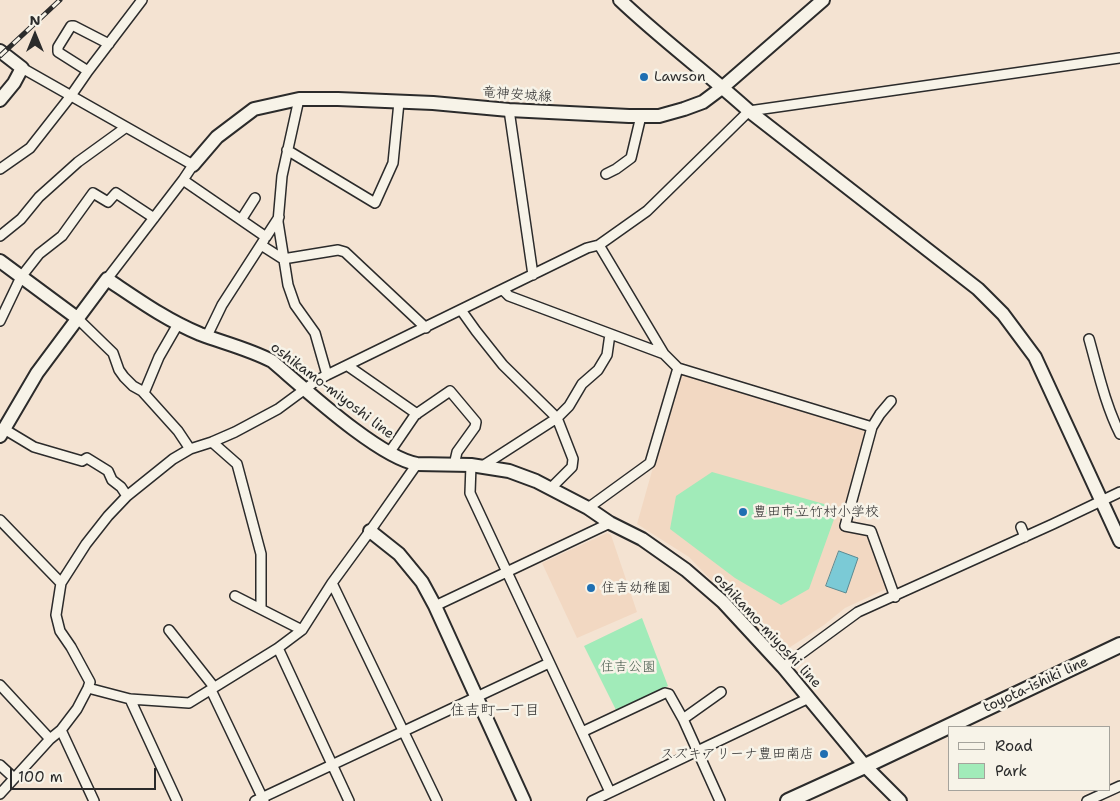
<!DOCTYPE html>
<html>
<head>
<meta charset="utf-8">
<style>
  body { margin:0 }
  #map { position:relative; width:1120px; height:801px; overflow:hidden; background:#f4e3d2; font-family:"Shantell Sans",sans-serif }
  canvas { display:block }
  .legend { position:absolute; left:948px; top:726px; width:162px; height:65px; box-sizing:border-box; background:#f7f3e8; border:1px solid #a5a39c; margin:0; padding:6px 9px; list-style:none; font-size:15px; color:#2b2b2b }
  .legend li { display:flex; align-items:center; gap:10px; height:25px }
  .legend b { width:25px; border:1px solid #a5a39c }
  .north { position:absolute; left:10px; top:10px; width:50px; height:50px; -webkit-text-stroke:4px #f7f3e8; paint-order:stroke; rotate:0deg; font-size:14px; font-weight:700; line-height:20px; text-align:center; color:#2b2b2b }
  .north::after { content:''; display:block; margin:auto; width:18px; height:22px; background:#2b2b2b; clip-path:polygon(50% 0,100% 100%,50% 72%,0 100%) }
  .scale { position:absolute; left:10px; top:768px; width:146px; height:22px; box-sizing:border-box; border:2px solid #2b2b2b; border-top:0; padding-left:6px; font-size:15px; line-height:18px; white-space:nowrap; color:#2b2b2b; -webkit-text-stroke:4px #f7f3e8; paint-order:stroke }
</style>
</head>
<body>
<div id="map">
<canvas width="1120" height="801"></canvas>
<ul class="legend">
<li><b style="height:6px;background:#f7f3e8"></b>Road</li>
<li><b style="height:14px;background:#a1ebb9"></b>Park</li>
</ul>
<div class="north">N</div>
<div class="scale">100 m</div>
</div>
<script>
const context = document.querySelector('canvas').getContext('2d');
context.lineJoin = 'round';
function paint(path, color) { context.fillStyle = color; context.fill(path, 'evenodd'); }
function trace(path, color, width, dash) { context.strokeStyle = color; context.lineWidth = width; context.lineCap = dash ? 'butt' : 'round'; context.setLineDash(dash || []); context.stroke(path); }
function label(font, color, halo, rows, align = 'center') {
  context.font = font + ' "Shantell Sans","Klee One",sans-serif'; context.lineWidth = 5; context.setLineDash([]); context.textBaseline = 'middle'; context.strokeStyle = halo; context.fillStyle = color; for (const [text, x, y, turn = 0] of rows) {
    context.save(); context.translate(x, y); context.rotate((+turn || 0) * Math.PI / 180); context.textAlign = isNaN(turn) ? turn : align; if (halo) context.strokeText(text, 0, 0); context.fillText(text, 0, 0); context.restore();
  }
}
paint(new Path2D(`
  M680,372L867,430L850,500L840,528L866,533L870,537L888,588L845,608L824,625L781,653L689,557L637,524Z
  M607,533L611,535L637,612L577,638L542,563Z`), '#f2d8c2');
paint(new Path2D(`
  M712,472L838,508L809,589L781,605L735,578L670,529L676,496Z
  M642,618L668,686L616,710L584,646Z`), '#a1ebb9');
const water = new Path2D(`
  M839,551L858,558L846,593L826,586Z`);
paint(water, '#7bcad6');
trace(water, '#5b8a92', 1);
const street = new Path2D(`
  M22,68L193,165L183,180L107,279
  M88,71L58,52V47L71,26H74L109,44
  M299,99L282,176L278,222L288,285L295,305L315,333L327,375
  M509,110L533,275
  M287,150L375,203L393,163L399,102
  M0,169L30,148L70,97L88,71L142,0
  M606,174L616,169L631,158L641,116
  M183,180L266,237L279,217
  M241,220L255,198
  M0,236L21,219L39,197L78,162L125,128
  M261,245L283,259L338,250L345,252L426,328
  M599,245L664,354L678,368L872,427
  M503,290L509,296L664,354
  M461,310L476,331L503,365L557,418L573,459L572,467L550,489
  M77,318L113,353L119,370L124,377L133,386L142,391L178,431L190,449
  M0,321L21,277L39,254L62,236L93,193L108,202L116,193L154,218
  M207,336L222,305L264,240
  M1089,339C1098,371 1105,404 1120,434
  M348,366L417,414
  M144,393L159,357L178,324
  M891,401L880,414L872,427L845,526L871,531L895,597
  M4,429L34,447L82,461L87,458L108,471L112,480L121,487L127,496
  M212,442L237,464L261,554V608
  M389,453L415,415L450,391L476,422L475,427L457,452L454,465
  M471,465L470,493L610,792
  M481,467L557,418L569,406L582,384L598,370L607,355L610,334
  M588,508L650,463L678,368
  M0,520L61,583
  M1021,527L1025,537
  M332,583L437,801
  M235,596L302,630
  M435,606L610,523
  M169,630L214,687
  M278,648L349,801
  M783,667L858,612L1053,524L1120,492
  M0,685L50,739
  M88,688L130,699L189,703L278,648L302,630L332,583L370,531L417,464
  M211,690L264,801
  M130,699L177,801
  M683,719L721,692
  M61,730L94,801
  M582,732L665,693L669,694L683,719L720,801
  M0,765L14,778
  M0,794L50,739L61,730L77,709L88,688L90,682L71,647L60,631L56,615L61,583L86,544L108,516L127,496L173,459L190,449L212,442L235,432L278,409L316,381L327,375L587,248L599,245L647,211L749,111L1120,58
  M255,801L549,663
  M592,801L809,698
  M1087,801L1120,786`);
const secondary = new Path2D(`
  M620,0C661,39 707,73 749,111L978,289L1003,314L1035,357L1120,541
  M0,51L22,68L14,83L0,100
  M193,165L217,137L254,109L299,99H338L433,103L509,110L629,116H659L684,109L703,102L723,87L823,0
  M0,261L77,318
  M0,436L37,373L107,279C137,299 166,320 200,334C224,343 249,349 272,361C304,388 378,457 417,464L471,465L509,471L536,481L588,508L610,523L642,539L686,570L723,602L783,667L865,766L900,801
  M370,531L399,554L422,582L435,606L524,801`);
const primary = new Path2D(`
  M788,801L865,766L1120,645`);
trace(street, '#2b2b2b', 12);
trace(secondary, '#2b2b2b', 16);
trace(primary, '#2b2b2b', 18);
trace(street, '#f7f3e8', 9);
trace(secondary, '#f7f3e8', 12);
trace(primary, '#f7f3e8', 14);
const rail = new Path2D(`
  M0,56L60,0`);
trace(rail, '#2b2b2b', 5);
trace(rail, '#f7f3e8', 3, [9]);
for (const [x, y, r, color] of [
  [644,77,5,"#1f6fb2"],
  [743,512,5,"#1f6fb2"],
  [591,588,5,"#1f6fb2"],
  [824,754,5,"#1f6fb2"]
]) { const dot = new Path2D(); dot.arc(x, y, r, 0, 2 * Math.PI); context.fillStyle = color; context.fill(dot); trace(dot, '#f7f3e8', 2); }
label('14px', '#2b2b2b', '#f7f3e8', [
  ["Lawson",654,77],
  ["豊田市立竹村小学校",753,512],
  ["住吉幼稚園",601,588],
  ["スズキアリーナ豊田南店",814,754,"right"]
], 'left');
label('14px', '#2b2b2b', '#f7f3e8', [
  ["竜神安城線",517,95,4],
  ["oshikamo-miyoshi line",332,391,37],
  ["oshikamo-miyoshi line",767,631,47],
  ["toyota-ishiki line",1036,685,-25]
]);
label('14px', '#485b4e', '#f7f3e8', [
  ["住吉公園",628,667]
]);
label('15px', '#2b2b2b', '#f7f3e8', [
  ["住吉町一丁目",495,711]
]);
</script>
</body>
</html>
